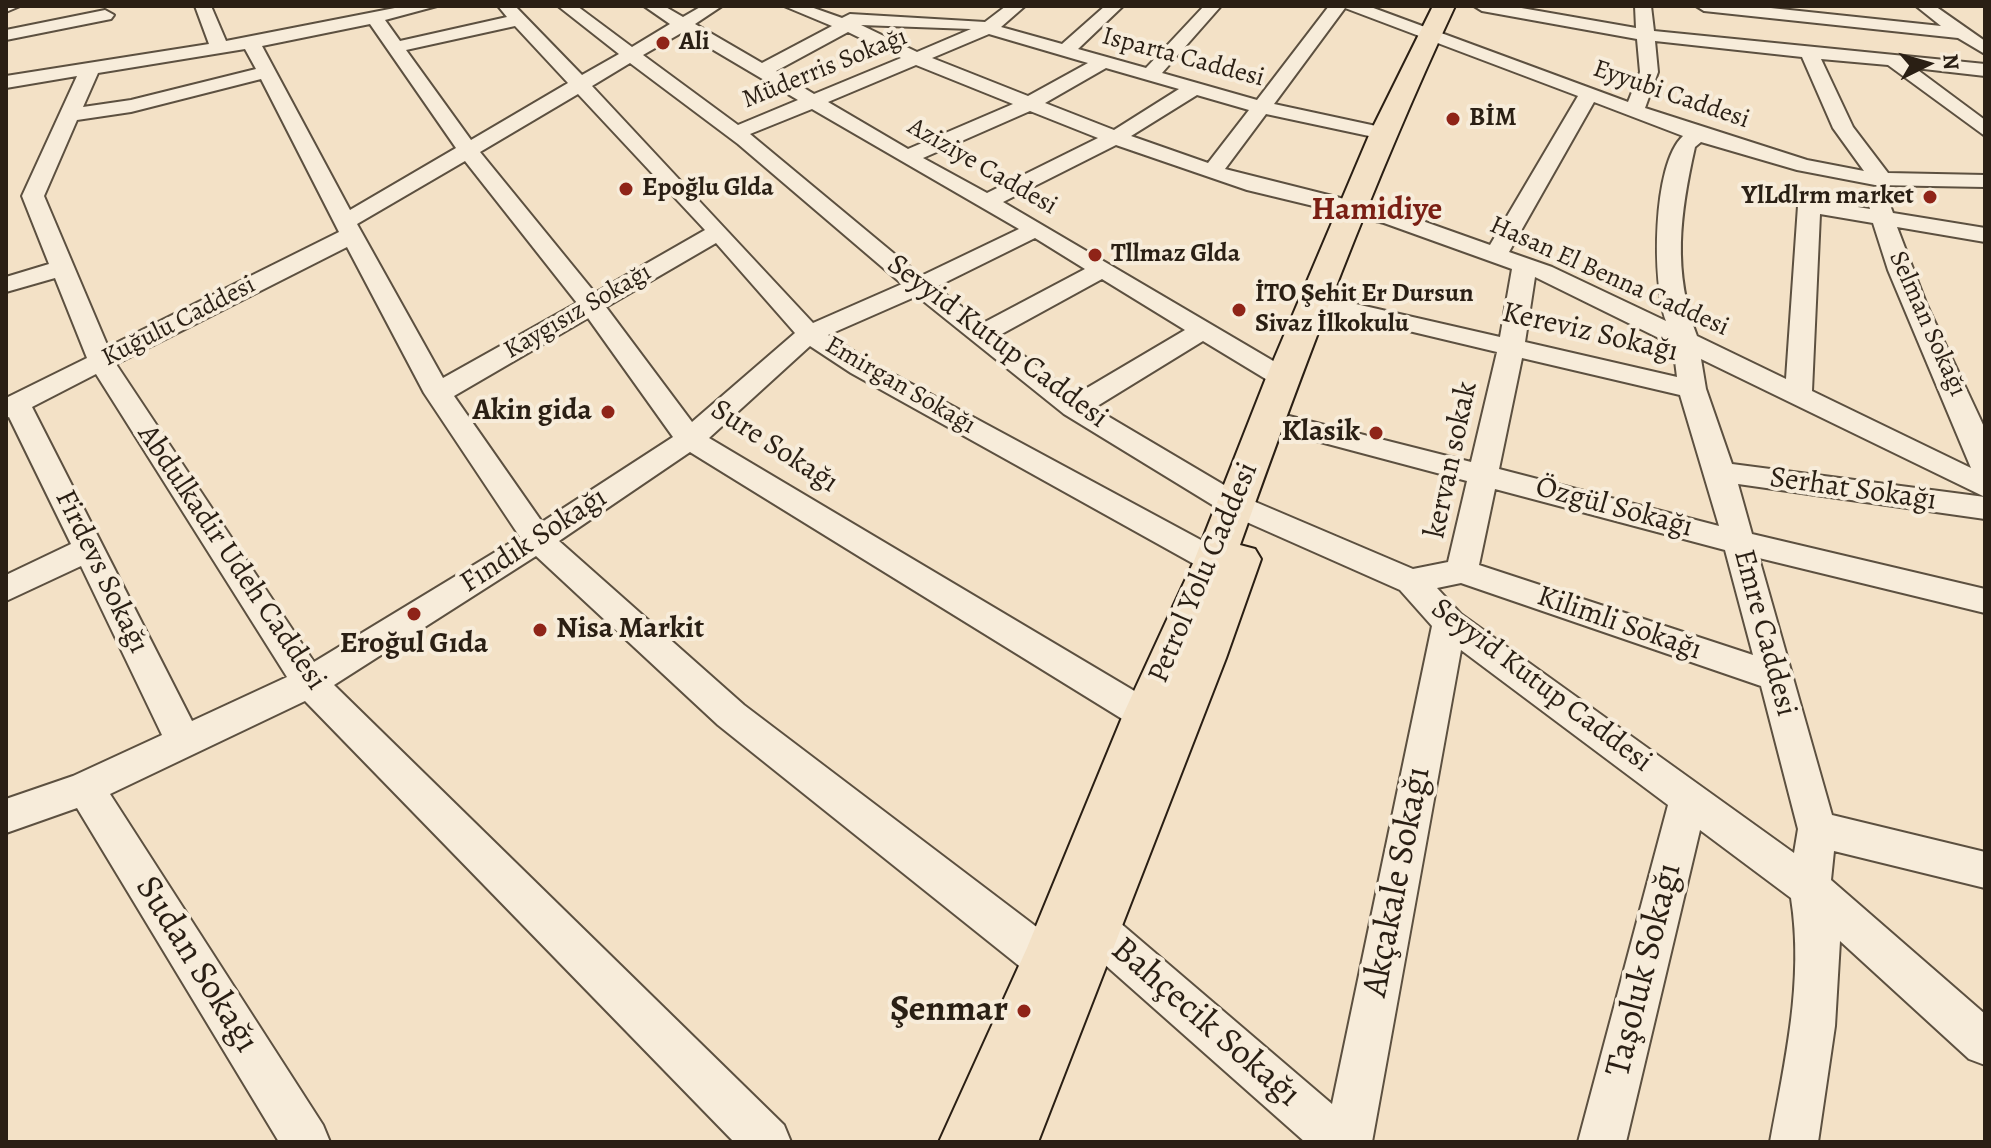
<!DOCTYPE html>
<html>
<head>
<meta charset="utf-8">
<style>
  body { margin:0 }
  #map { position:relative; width:1991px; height:1148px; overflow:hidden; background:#f3e1c6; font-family:Alegreya,serif }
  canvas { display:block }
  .frame { position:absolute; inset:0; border:8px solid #2a1f14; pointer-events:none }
  .north { position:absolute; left:1887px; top:24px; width:80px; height:80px; -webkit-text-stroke:6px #f7ecda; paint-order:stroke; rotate:85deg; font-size:22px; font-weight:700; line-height:32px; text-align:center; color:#2a1f14 }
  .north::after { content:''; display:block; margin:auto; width:28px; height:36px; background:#2a1f14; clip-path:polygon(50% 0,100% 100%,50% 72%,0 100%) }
</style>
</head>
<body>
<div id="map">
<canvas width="1991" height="1148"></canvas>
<div class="frame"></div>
<div class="north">N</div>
</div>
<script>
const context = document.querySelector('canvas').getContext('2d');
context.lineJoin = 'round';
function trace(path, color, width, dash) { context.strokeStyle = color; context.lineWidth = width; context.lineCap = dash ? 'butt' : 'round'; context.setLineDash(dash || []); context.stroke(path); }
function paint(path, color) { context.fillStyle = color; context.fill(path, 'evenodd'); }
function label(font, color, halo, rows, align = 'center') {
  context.font = font + ' Alegreya,serif'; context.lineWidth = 8; context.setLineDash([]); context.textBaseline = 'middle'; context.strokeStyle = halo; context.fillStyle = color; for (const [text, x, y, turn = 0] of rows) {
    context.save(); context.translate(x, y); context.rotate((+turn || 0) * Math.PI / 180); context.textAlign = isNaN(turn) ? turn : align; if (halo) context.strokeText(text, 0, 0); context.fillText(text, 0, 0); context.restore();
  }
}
const minor = new Path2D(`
  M6,6H20L6,12Z
  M195,6H211L226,41L405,6H437L385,20L400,41L507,17L498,6H515L582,75L619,54L558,6H577L632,47L670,24L644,6H664L683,17L702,6H722L695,24L762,63L832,26L784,6H808L842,18L850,14L985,22L1006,6H1025L1001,27L1062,44L1105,6H1123L1078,49L1146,68L1204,6H1221L1162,73L1257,100L1329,6H1368L1628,102L1640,72L1637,39L1482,11L1474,6H1510L1636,28L1635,6H1651L1654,31L1985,64V76L1915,68L1985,120V136L1888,65L1821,59L1853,127L1888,173L1985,175V187L1875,185L1797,170L1701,142L1695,147C1680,213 1672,272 1697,336L1786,379L1798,206L1801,201L1809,199L1870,209L1868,202L1879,195L1887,197L1893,213L1985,228V242L1897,227L1926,303L1985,429V497L1701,359L1706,389L1732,464L1985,497V519L1738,484L1752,534L1985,589V613L1759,558L1832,815L1985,852V888L1834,851L1831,880L1985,1014V1065L1969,1059L1840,941L1835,1026L1818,1142H1770C1785,1061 1804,980 1791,898L1700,830L1626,1142H1578L1668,805L1461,650L1372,1142H1305L1068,932L1062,918L1068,904L1083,898L1098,904L1332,1104L1432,626L1400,590L1224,512L1064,414L917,296L828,335L869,361L1225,553L1230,561L1225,569L1214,573L1203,569L851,373L810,346L709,438L1158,705L1163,715L1158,725L1145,730L1132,725L690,452L559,541L744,705L1063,947L1069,962L1063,977L1048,983L1033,977L718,725L536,556L334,685L784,1125L791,1142H734L305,701L110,794L323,1125L330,1142H279L77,808L6,833V799L73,776L162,735L81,566L6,601V575L71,544L9,417L6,418V398L87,358L55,278L6,292V277L49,264L22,196L77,76L6,88V76L209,44ZM1345,8L1578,96L1490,245L1400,213L1225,169L1266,114L1383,139L1390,137L1393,133L1390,129L1274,104ZM370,24L456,148L350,210L262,46ZM861,25L971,29L917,52ZM515,26L568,83L471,140L406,50ZM683,32L798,100L738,125L643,55ZM848,32L901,58L814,94L776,71ZM989,34L1088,63L1028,96L932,58ZM1655,41L1802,57L1833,128L1864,171L1807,160L1645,108L1658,72ZM245,49L256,69L131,100L83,107L98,73ZM630,63L738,144L902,284L813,323L592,86ZM916,65L1013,104L908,149L828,102ZM1106,68L1179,89L1114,130L1045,103ZM261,79L339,232L108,347L44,196L77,120L131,112ZM578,94L705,230L595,293L480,152ZM1197,95L1249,110L1208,163L1131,136ZM1594,102L1683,136C1652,164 1652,283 1666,321L1552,267L1509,252ZM812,109L1019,229L921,276L750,134ZM1030,111L1098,138L987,193L923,158ZM1116,145L1247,190L1384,223L1512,269L1500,337L1334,299L1322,306L1325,311L1497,352L1471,462L1289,416L1279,419L1275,425L1279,431L1467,481L1448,562L1413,569L1246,498L1094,408L1203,341L1274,384H1292L1296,378L1292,372L1003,202ZM465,161L577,303L443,378L357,224ZM1820,214L1873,223L1888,270L1971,468L1812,391ZM1035,238L1085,269L983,323L936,287ZM716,243L795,333L692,422L606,307ZM347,247L424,393L520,537L314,662L116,364ZM1535,277L1673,345L1677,377L1525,342ZM1102,279L1185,330L1075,395L998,336ZM588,318L673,437L542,522L454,396ZM1522,358L1680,395L1719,526L1499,469ZM96,374L287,677L192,721L32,407ZM1495,489L1725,550L1753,655L1479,565ZM1461,583L1761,686L1798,829L1794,853L1461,614L1437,588Z
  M1696,6H1752L1941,26L1916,6H1935L1985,41V54L1958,38L1704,11Z
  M105,10L114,15L111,19L6,40V30Z`);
const major = new Path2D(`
  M1433,6H1455C1373,182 1305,363 1240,545L1255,549L1261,559L1226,658L1038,1142H939L1027,948L1123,715L1194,561L1266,378L1370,133Z`);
trace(minor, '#5c5040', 4);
trace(major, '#2a1f14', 4);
paint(minor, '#f7ecda');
paint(major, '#f3e1c6');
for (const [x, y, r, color] of [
  [663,43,8,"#8f2418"],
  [1453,119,8,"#8f2418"],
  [626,189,8,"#8f2418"],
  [1930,197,8,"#8f2418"],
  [1095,255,8,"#8f2418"],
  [1239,310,8,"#8f2418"],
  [608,412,8,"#8f2418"],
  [1376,433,8,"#8f2418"],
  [414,614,8,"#8f2418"],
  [540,630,8,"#8f2418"],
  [1024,1011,8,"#8f2418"]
]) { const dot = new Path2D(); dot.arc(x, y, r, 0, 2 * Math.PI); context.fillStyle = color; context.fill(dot); trace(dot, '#f7ecda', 3); }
label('bold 26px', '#2a1f14', '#f7ecda', [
  ["Ali",679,43],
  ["BİM",1469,119],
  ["Epoğlu Glda",642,189],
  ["YlLdlrm market",1914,197,"right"],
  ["Tllmaz Glda",1111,255],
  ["İTO Şehit Er Dursun",1255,295],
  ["Sivaz İlkokulu",1255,325]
], 'left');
label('26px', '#2a1f14', '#f7ecda', [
  ["Isparta Caddesi",1183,58,15],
  ["Müderris Sokağı",825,69,-22],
  ["Eyyubi Caddesi",1671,95,19],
  ["Aziziye Caddesi",982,167,30],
  ["Hasan El Benna Caddesi",1609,277,24],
  ["Kaygısız Sokağı",578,312,-30],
  ["Kuğulu Caddesi",179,322,-27],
  ["Selman Sokağı",1927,324,66],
  ["Emirgan Sokağı",900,386,30]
]);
label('30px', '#2a1f14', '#f7ecda', [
  ["Kereviz Sokağı",1590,333,13],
  ["Seyyid Kutup Caddesi",997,342,37],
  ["Sure Sokağı",774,447,33],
  ["kervan sokak",1452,460,-78],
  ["Serhat Sokağı",1853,490,8],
  ["Özgül Sokağı",1614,508,15],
  ["Fındık Sokağı",534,541,-33],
  ["Abdulkadir Udeh Caddesi",231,558,56],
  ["Firdevs Sokağı",101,572,64],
  ["Petrol Yolu Caddesi",1204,573,-67],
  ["Kilimli Sokağı",1619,624,19],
  ["Emre Caddesi",1764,633,75],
  ["Seyyid Kutup Caddesi",1541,686,37]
]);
label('bold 30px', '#2a1f14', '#f7ecda', [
  ["Akin gida",592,412],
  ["Klasik",1360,433],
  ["Nisa Markit",556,630,"left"],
  ["Eroğul Gıda",414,645,"center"]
], 'right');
label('bold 32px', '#7a1f14', '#f7ecda', [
  ["Hamidiye",1377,211]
]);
label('36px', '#2a1f14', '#f7ecda', [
  ["Akçakale Sokağı",1398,882,-79],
  ["Sudan Sokağı",196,965,58],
  ["Taşoluk Sokağı",1645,970,-76],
  ["Bahçecik Sokağı",1205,1023,41]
]);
label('bold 36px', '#2a1f14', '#f7ecda', [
  ["Şenmar",1008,1011]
], 'right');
</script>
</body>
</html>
